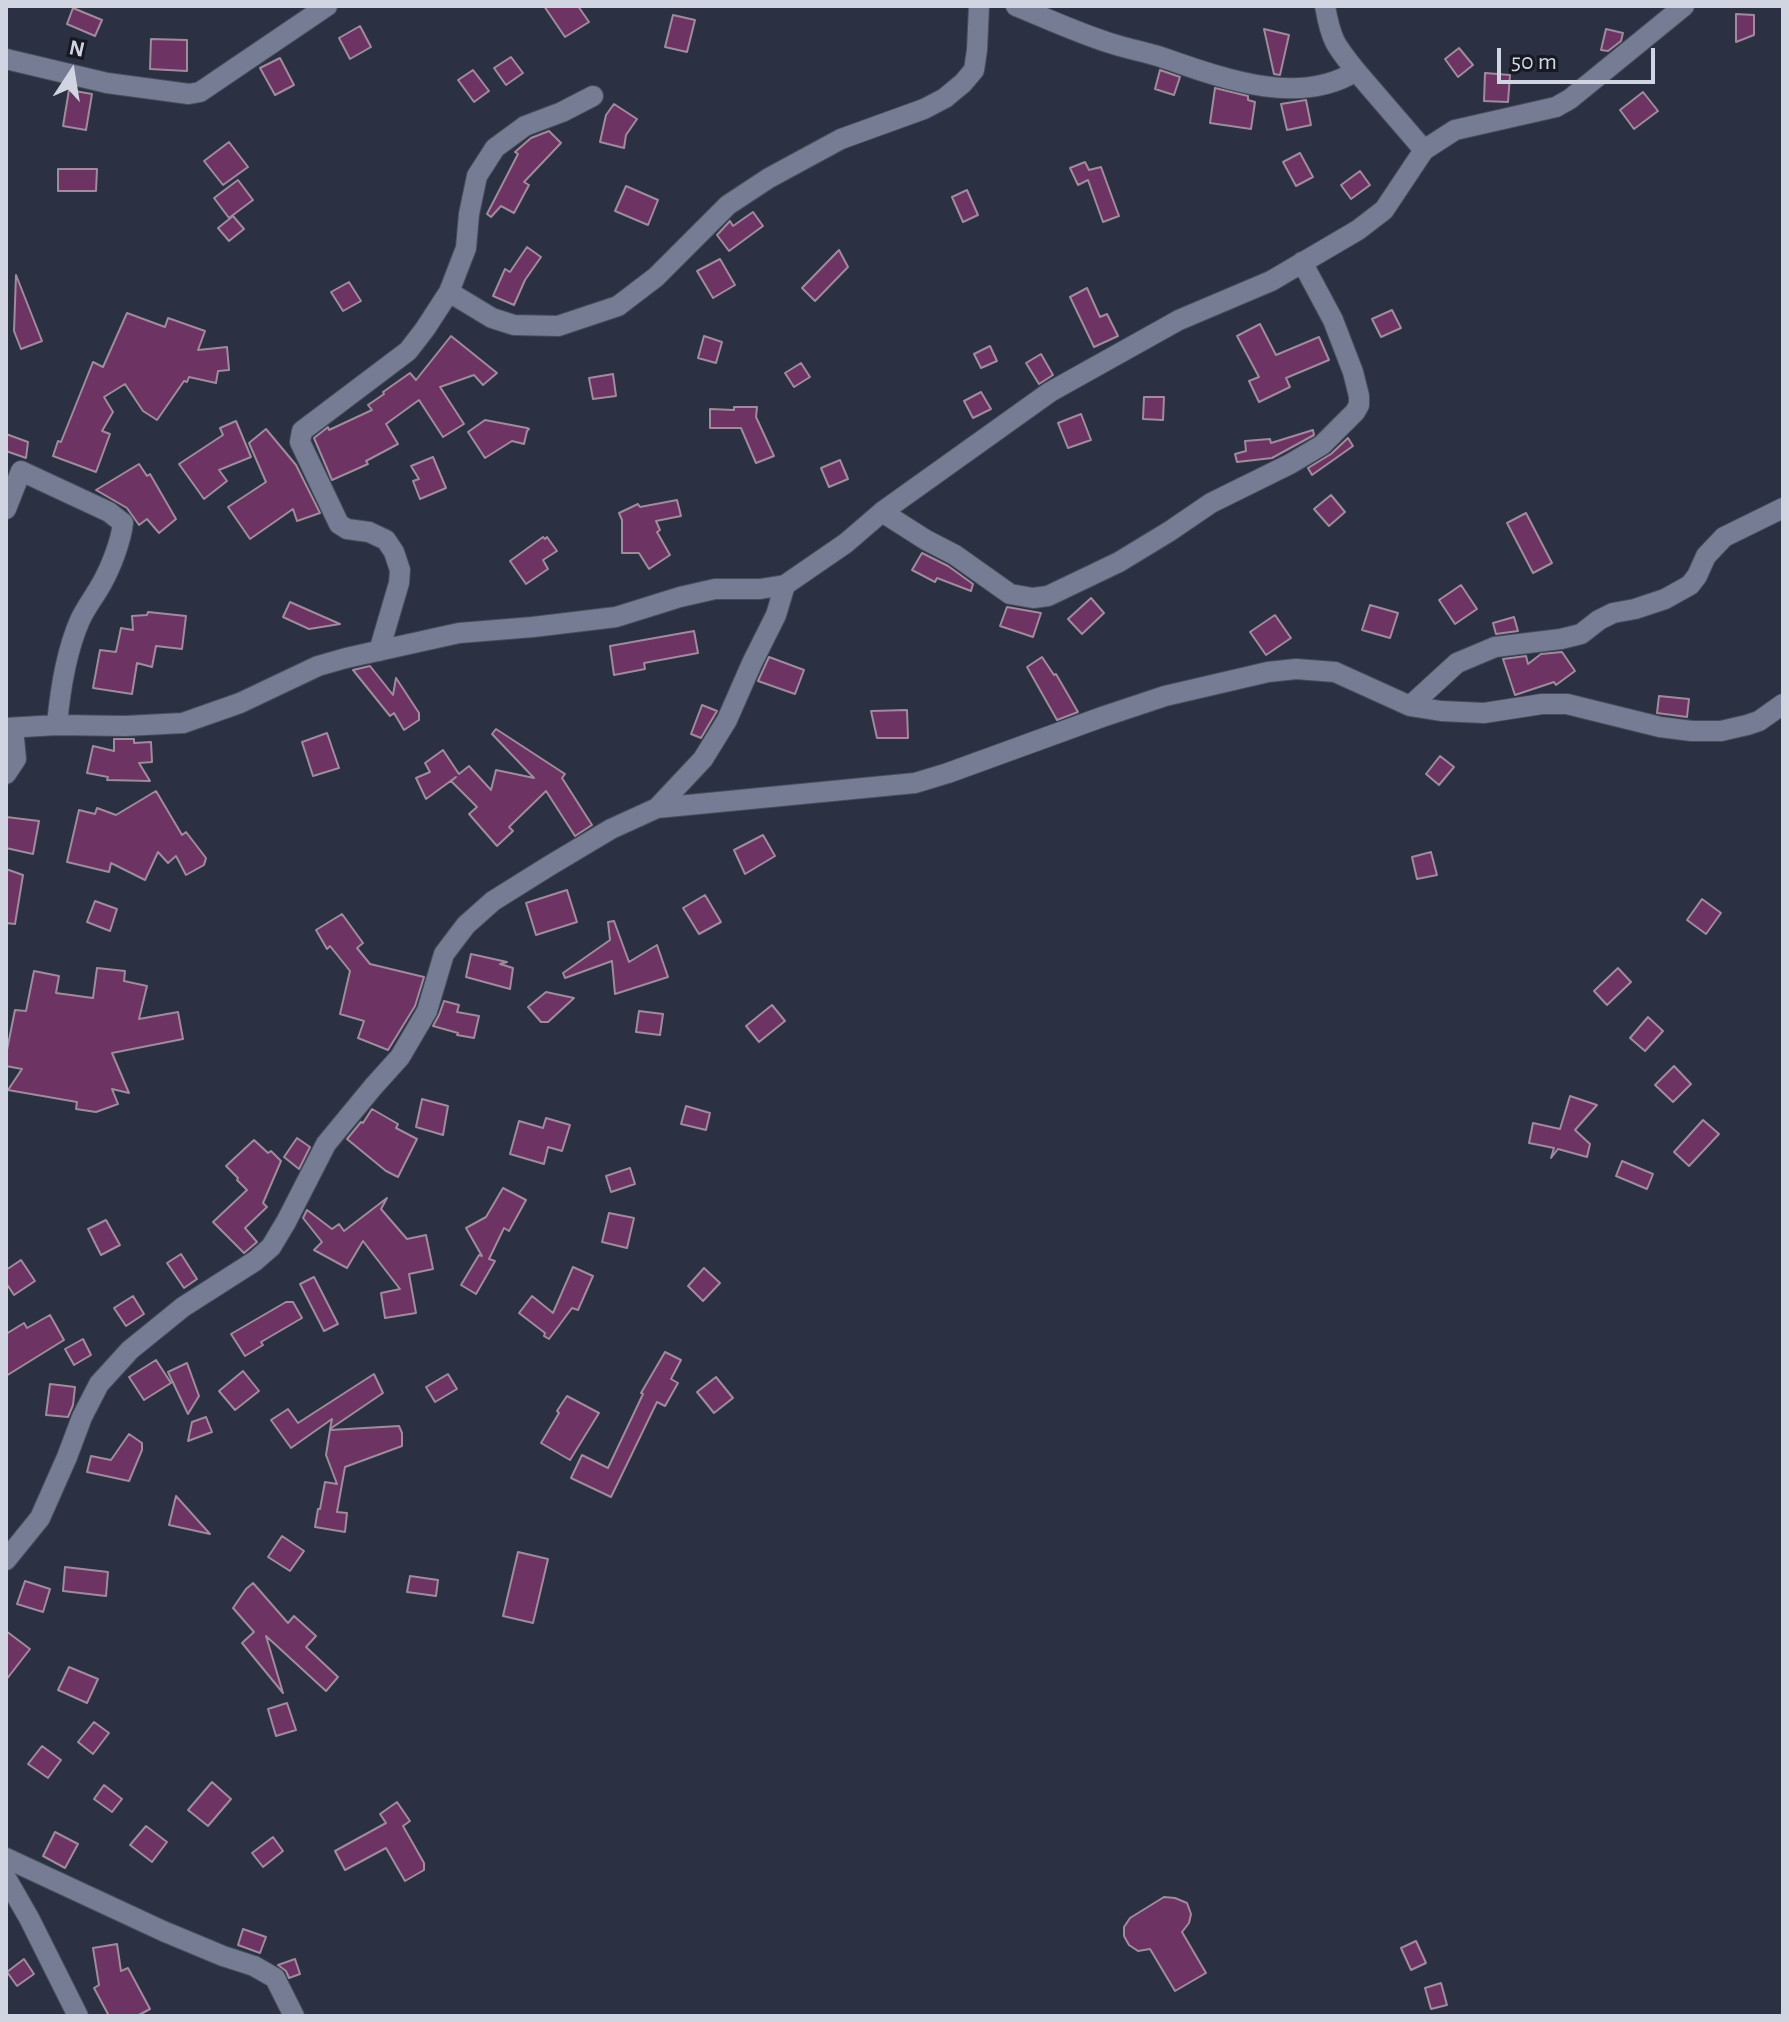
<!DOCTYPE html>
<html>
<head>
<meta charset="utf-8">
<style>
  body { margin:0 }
  #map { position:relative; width:1789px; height:2022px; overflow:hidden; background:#2b3043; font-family:"Alegreya Sans",sans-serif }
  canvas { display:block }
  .frame { position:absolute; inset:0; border:8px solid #d1d5e2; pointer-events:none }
  .north { position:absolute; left:32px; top:32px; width:80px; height:80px; -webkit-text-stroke:6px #161921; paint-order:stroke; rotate:12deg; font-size:22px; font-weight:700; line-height:32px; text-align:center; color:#d1d5e2 }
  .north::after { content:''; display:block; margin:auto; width:28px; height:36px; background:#d1d5e2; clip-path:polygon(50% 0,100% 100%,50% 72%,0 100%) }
  .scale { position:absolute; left:1497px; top:48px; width:158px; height:36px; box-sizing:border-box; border:4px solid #d1d5e2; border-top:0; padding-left:10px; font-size:24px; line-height:28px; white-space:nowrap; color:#d1d5e2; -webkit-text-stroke:6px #161921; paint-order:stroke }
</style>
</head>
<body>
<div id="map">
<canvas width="1789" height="2022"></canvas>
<div class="frame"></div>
<div class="north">N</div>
<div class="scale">50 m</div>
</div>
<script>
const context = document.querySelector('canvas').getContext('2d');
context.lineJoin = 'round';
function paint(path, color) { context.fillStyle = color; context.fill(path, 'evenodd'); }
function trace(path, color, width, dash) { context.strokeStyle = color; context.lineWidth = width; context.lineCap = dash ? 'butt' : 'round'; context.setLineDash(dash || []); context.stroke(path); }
const building = new Path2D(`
  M544,6H578L589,22L565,37Z
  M73,8L102,20L95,36L67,24Z
  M1736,14L1754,15V35L1736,42Z
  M673,15L695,20L687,52L665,47Z
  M360,26L371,47L350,59L339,38Z
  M1264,29L1289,35L1280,75L1274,74Z
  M1606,29L1623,33L1621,41L1608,51L1601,50Z
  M151,39L187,40V71L150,69Z
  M1459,48L1473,65L1458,77L1445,59Z
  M511,57L523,73L506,85L494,68Z
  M280,58L294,85L275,95L260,68Z
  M473,70L489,91L474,102L458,80Z
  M1160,70L1180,77L1174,95L1155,89Z
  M1485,73L1510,75L1508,102L1484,101Z
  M1215,88L1248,96V100L1255,102L1251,129L1210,123Z
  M69,90L92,94L86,130L63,126Z
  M1643,92L1658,111L1634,129L1620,110Z
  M1306,100L1311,125L1287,130L1281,104Z
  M614,104L637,119L626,135L624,148L600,142L606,115Z
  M549,131L561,143L524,182L529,185L514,213L501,206L491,217L487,214L518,154L515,152L531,138Z
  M229,142L248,167L223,185L204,161Z
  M1300,153L1313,177L1296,186L1283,162Z
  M1085,162L1089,170L1101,167L1119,216L1103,222L1088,180L1078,185L1070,168Z
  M58,169H97L96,191H58Z
  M1360,171L1370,185L1351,199L1341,185Z
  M238,180L253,200L229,218L214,198Z
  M626,186L658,200L648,225L615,211Z
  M967,190L978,215L963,222L952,197Z
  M753,212L763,226L729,251L717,235L730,221L733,226Z
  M233,216L244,229L229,241L218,228Z
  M527,247L541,257L525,280L514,305L493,296L505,269L510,272Z
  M839,250L848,267L815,301L802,288Z
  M720,259L735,285L713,298L697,271Z
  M16,275L42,341L21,349L14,331Z
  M349,282L361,301L343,311L331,292Z
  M1087,288L1100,317L1107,314L1118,336L1094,347L1070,297Z
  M1392,310L1401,328L1381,337L1372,319Z
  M127,313L165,327L168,318L205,331L198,350L227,347L229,370L218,371L216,383L189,377L187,382L184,381L157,420L143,411L125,384L104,397L113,412L102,431L110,434L96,472L53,456L58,441L61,442L93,362L103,367Z
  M1260,324L1276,355L1319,337L1329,360L1286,378L1290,387L1259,402L1249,381L1259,377L1237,336Z
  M451,336L497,373L483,385L474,375L440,387L464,424L443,437L419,400L386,424L398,444L366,461L368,464L332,480L314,438L328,427L329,430L372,410L368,405L384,394L383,392L410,373L416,380Z
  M704,336L722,342L716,363L698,358Z
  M990,346L997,361L981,368L974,354Z
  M1041,354L1053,375L1039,384L1026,363Z
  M801,363L810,377L794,387L785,373Z
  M613,374L616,396L593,399L589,378Z
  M981,392L991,409L973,418L964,401Z
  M1144,397H1164L1163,420L1143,419Z
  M734,407H757L756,417L774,456L756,463L741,428H710V409L734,410Z
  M1081,414L1091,440L1068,448L1058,423Z
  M485,420L527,428L529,429L527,431L524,444L512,441L485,458L468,432Z
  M236,421L251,457L219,470L227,481L204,499L179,464L223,435L220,428Z
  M266,429L296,465L320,513L297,521L293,509L250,539L228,507L266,482L249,443Z
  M1313,430L1314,435L1272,458L1237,462L1235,454L1246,451L1245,441L1270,439L1271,443Z
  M6,434L28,442L26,458L6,451Z
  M1348,438L1353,446L1312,475L1308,468L1331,454Z
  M433,457L446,488L420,499L413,481L419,479L411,466Z
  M840,460L848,479L829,487L821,468Z
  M139,464L147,476L150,474L176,519L159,533L147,519L139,525L127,508L96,490Z
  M1331,495L1345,512L1329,526L1314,509Z
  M677,500L681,516L656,521L660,530L657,532L670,555L649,569L639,553H622V520L619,513L638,504L640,507Z
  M1526,513L1552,563L1533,573L1507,523Z
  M543,537L545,539L547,537L557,551L543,560L548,569L526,584L510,561Z
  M922,553L948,566L973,584L971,591L937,578L935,582L912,570Z
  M1461,585L1477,609L1455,624L1439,600Z
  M1091,598L1104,613L1082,634L1068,619Z
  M290,602L340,624L309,629L283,617Z
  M1370,605L1398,613L1390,638L1362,630Z
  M1007,607L1041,613L1033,637L1000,626Z
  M148,612L186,616L182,649L156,646L152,667L137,663L132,694L93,688L100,650L116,652L121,628L133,630L132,616L147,615Z
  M1275,615L1291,638L1266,655L1250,632Z
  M1514,617L1518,631L1496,634L1493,623Z
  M694,631L698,653L644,663L645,669L614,675L610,646Z
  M1562,652L1575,671L1556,685L1554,682L1515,695L1503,659L1526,656L1528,664L1541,654Z
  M769,657L804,670L795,694L758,681Z
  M1042,657L1054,675L1056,674L1078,712L1057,720L1027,667Z
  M370,666L393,695L396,678L419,713V720L404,730L394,713L390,716L353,670Z
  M1659,696L1689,699L1687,717L1657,713Z
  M702,705L717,711L701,738L691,734Z
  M907,710L908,738H877L871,711Z
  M496,729L565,774L562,778L592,825L575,836L546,791L509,827L513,831L497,846L469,814L477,807L451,781L456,777L426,799L416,778L430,772L425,763L443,750L459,774L469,766L491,790L496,770L534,778L492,734Z
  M327,733L339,768L313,776L302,742Z
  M114,739H134V743L151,742L152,762L139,763L150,781L107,780L108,777L87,773L93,746L114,751Z
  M1440,756L1454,767L1439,785L1426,774Z
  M156,791L182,835L186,832L206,858L204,865L186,875L176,856L168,863L158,852L145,880L111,863L109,872L67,862L79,810L95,814L97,808L116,815Z
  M6,817L39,821L33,854L6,848Z
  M763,835L775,856L745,874L734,850Z
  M1431,852L1437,875L1417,879L1412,857Z
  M6,869L23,875L15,924L6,923Z
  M567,890L577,922L536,935L526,903Z
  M705,895L721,922L699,934L683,908Z
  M1702,899L1721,913L1706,934L1687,920Z
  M95,901L117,909L110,931L87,922Z
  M342,914L363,943L357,948L370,964L424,977L415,1006L388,1050L358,1038L364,1021L340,1014L350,971L330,946L327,949L316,930Z
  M614,921L629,962L657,945L668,977L615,994L612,961L565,978L563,973L610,940L608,922Z
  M471,954L507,962L500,964L513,968L510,989L466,977Z
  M97,968L125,971L124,981L147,986L139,1019L178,1012L183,1039L112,1053L129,1093L112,1089L118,1104L96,1112L76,1109L77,1102L8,1090L22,1069L6,1066V1055L15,1010L26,1011L34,971L59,976L56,993L93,998Z
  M1618,968L1631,982L1607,1005L1594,991Z
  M546,992L574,998L548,1022H541L528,1007Z
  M444,1001L459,1005L457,1012L479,1016L474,1038L457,1035L458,1033L433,1026L439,1015Z
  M772,1005L785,1021L759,1042L746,1026Z
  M639,1011L663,1014L660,1035L636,1032Z
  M1648,1017L1663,1031L1645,1051L1630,1038Z
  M1674,1066L1691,1084L1673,1102L1655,1085Z
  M1570,1096L1597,1105L1575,1130L1590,1144L1587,1157L1558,1149L1551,1158L1554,1148L1529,1143L1533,1123L1560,1129Z
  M422,1099L448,1106L443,1135L416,1127Z
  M686,1106L710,1113L706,1130L681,1124Z
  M372,1109L398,1124L396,1128L417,1139L398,1177L386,1171L347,1139L361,1122L363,1123Z
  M546,1118L570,1125L562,1151L548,1147L544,1164L510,1154L519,1121L543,1128Z
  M1703,1120L1719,1134L1689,1166L1674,1152Z
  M297,1138L310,1147L299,1169L284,1157Z
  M254,1140L268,1153L271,1151L281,1161L263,1203L267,1207L245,1228L257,1242L244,1253L213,1222L247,1190L237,1180L238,1178L226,1166Z
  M1622,1161L1653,1174L1647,1189L1616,1176Z
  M630,1168L635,1184L611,1192L606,1176Z
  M503,1188L526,1200L509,1231L504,1228L489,1259L495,1261L476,1294L461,1285L479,1255L482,1256L466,1228L486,1217Z
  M387,1198L381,1209L407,1239L426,1235L433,1269L409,1274L416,1313L385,1318L381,1293L400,1289L363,1241L347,1268L314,1250L322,1242L303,1218L307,1210L332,1229L339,1224L344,1231Z
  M609,1213L634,1218L627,1248L602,1242Z
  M106,1220L120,1245L101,1255L88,1229Z
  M181,1254L197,1279L184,1288L167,1263Z
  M21,1260L35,1281L14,1295L6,1283V1270Z
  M573,1267L593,1276L578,1310L572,1308L549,1339L544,1336L545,1333L519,1313L532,1296L553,1313Z
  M704,1268L720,1283L703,1301L688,1286Z
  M314,1277L338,1324L324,1331L300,1284Z
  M133,1296L144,1314L126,1326L114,1308Z
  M286,1302H293L302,1318L261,1342L263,1345L245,1356L231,1334Z
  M50,1315L64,1340L6,1376V1334L24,1323L27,1328Z
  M83,1339L91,1355L74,1365L65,1349Z
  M665,1352L681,1360L671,1379L678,1383L665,1406L657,1402L611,1497L571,1478L582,1455L608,1468L643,1394L641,1393Z
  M156,1360L171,1383L144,1400L129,1377Z
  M187,1363L199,1396L188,1414L168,1372Z
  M243,1371L259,1391L235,1410L219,1391Z
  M374,1374L383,1393L330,1429L332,1419L291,1448L271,1420L288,1409L298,1423Z
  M448,1374L457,1389L435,1402L426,1387Z
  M716,1377L733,1398L714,1413L697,1392Z
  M50,1384L75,1387L73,1405L68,1417L46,1415Z
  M567,1396L599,1413L570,1460L541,1443L559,1413L557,1411Z
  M206,1417L212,1432L188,1441L192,1422Z
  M399,1426L402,1433V1446L345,1467L337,1512L347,1513L345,1532L315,1527L318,1509H320L325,1482L337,1484L326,1455L330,1430Z
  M129,1434L142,1443V1450L129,1481L87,1472L91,1456L111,1460Z
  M176,1496L210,1534L169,1525Z
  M282,1536L304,1551L290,1571L268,1557Z
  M518,1552L548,1559L533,1623L503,1616Z
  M65,1567L108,1572L106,1596L63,1591Z
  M410,1576L438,1580L436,1596L407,1592Z
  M25,1581L50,1589L43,1612L17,1604Z
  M253,1583L288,1623L294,1616L316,1636L306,1647L338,1677L326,1691L266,1636L283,1693L242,1643L254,1632L233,1608L246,1589Z
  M6,1631L30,1649L6,1680Z
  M69,1667L98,1679L87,1703L58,1690Z
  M287,1703L296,1730L276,1736L268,1709Z
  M94,1722L109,1733L93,1754L78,1742Z
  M42,1746L61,1760L48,1778L28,1764Z
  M212,1782L231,1799L208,1826L188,1810Z
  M104,1785L122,1799L112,1812L94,1799Z
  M397,1802L410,1821L403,1826L424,1863V1870L405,1881L386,1848L345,1870L335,1851L386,1823L380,1814Z
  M146,1826L167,1842L152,1862L130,1845Z
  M55,1832L78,1844L65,1868L43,1856Z
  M273,1837L283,1851L263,1867L252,1853Z
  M1164,1897L1175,1898L1187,1903L1191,1914L1189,1923L1182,1932L1206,1973L1175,1991L1150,1949L1138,1951L1129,1945L1124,1936V1927L1130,1918Z
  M243,1929L266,1937L260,1953L238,1945Z
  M1416,1941L1426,1963L1411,1970L1401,1948Z
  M117,1944L121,1971L128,1968L150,2009L137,2016H109L94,1988L99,1985L93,1948Z
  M24,1959L34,1974L17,1986L7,1972Z
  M295,1959L300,1974L289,1978L286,1971L278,1965Z
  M1441,1983L1447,2005L1431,2009L1425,1988Z`);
paint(building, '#6c3363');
trace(building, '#a08b9c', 2);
const minor = new Path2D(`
  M1016,6C1048,19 1080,34 1113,44C1129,49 1145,52 1161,57C1219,77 1298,108 1356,71L1424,150
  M1325,6C1331,40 1335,45 1356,71
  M6,59L107,83L189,94L200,92L327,6
  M449,292L492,318L514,325L558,326L618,306L656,277L728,205L769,178L841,139L924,109L945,98L963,83L974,70L977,50L979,6
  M6,509L21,471L109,512L123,523C121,541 111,567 102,583C95,596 86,607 80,620C66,652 60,691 57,725
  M882,512L926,540L955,555L1010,594L1033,598L1048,596L1119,562L1170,531L1211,503L1290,464L1322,445L1355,412L1359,405V396L1353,372L1333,320L1302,262
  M379,651L399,583L400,570L394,552L386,540L369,532L347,529L339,524L300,442L302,431L408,351L425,329L449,292L466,248L469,214L477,176L495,148L525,126L562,112L593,96
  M1410,706L1457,663L1495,647L1561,639L1581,634L1599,620L1613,613L1635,609L1665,599L1690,585L1697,576L1706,556L1724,537L1783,508
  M6,728L57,725L125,726L183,723L240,703L318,666L346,658L459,633L533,627L616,617L680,597L715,589H760L785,585L846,543L882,512L1050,392L1179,320L1271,281L1358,230L1384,210L1424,150L1455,130L1556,107L1570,99L1684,6
  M6,774L16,759L13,728
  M657,808L915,783L948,773L1102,717L1165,696L1268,672L1296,669L1335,672L1410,706L1441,711L1484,713L1542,704H1567L1660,727L1692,731H1721L1747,725L1759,721L1783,704
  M6,1560L40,1518L67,1457L82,1417L99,1384L130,1350L183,1307L255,1261L271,1247L286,1222L326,1144L373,1087L400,1057L427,1011L444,954L466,925L493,901L549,866L611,829L657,808L703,759L727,720L752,663L776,615L785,585
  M6,1858L163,1931L223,1956L254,1966L275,1978L294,2016
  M6,1878L29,1918L78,2016`);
trace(minor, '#484d5d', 22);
trace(minor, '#757c93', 20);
</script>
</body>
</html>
